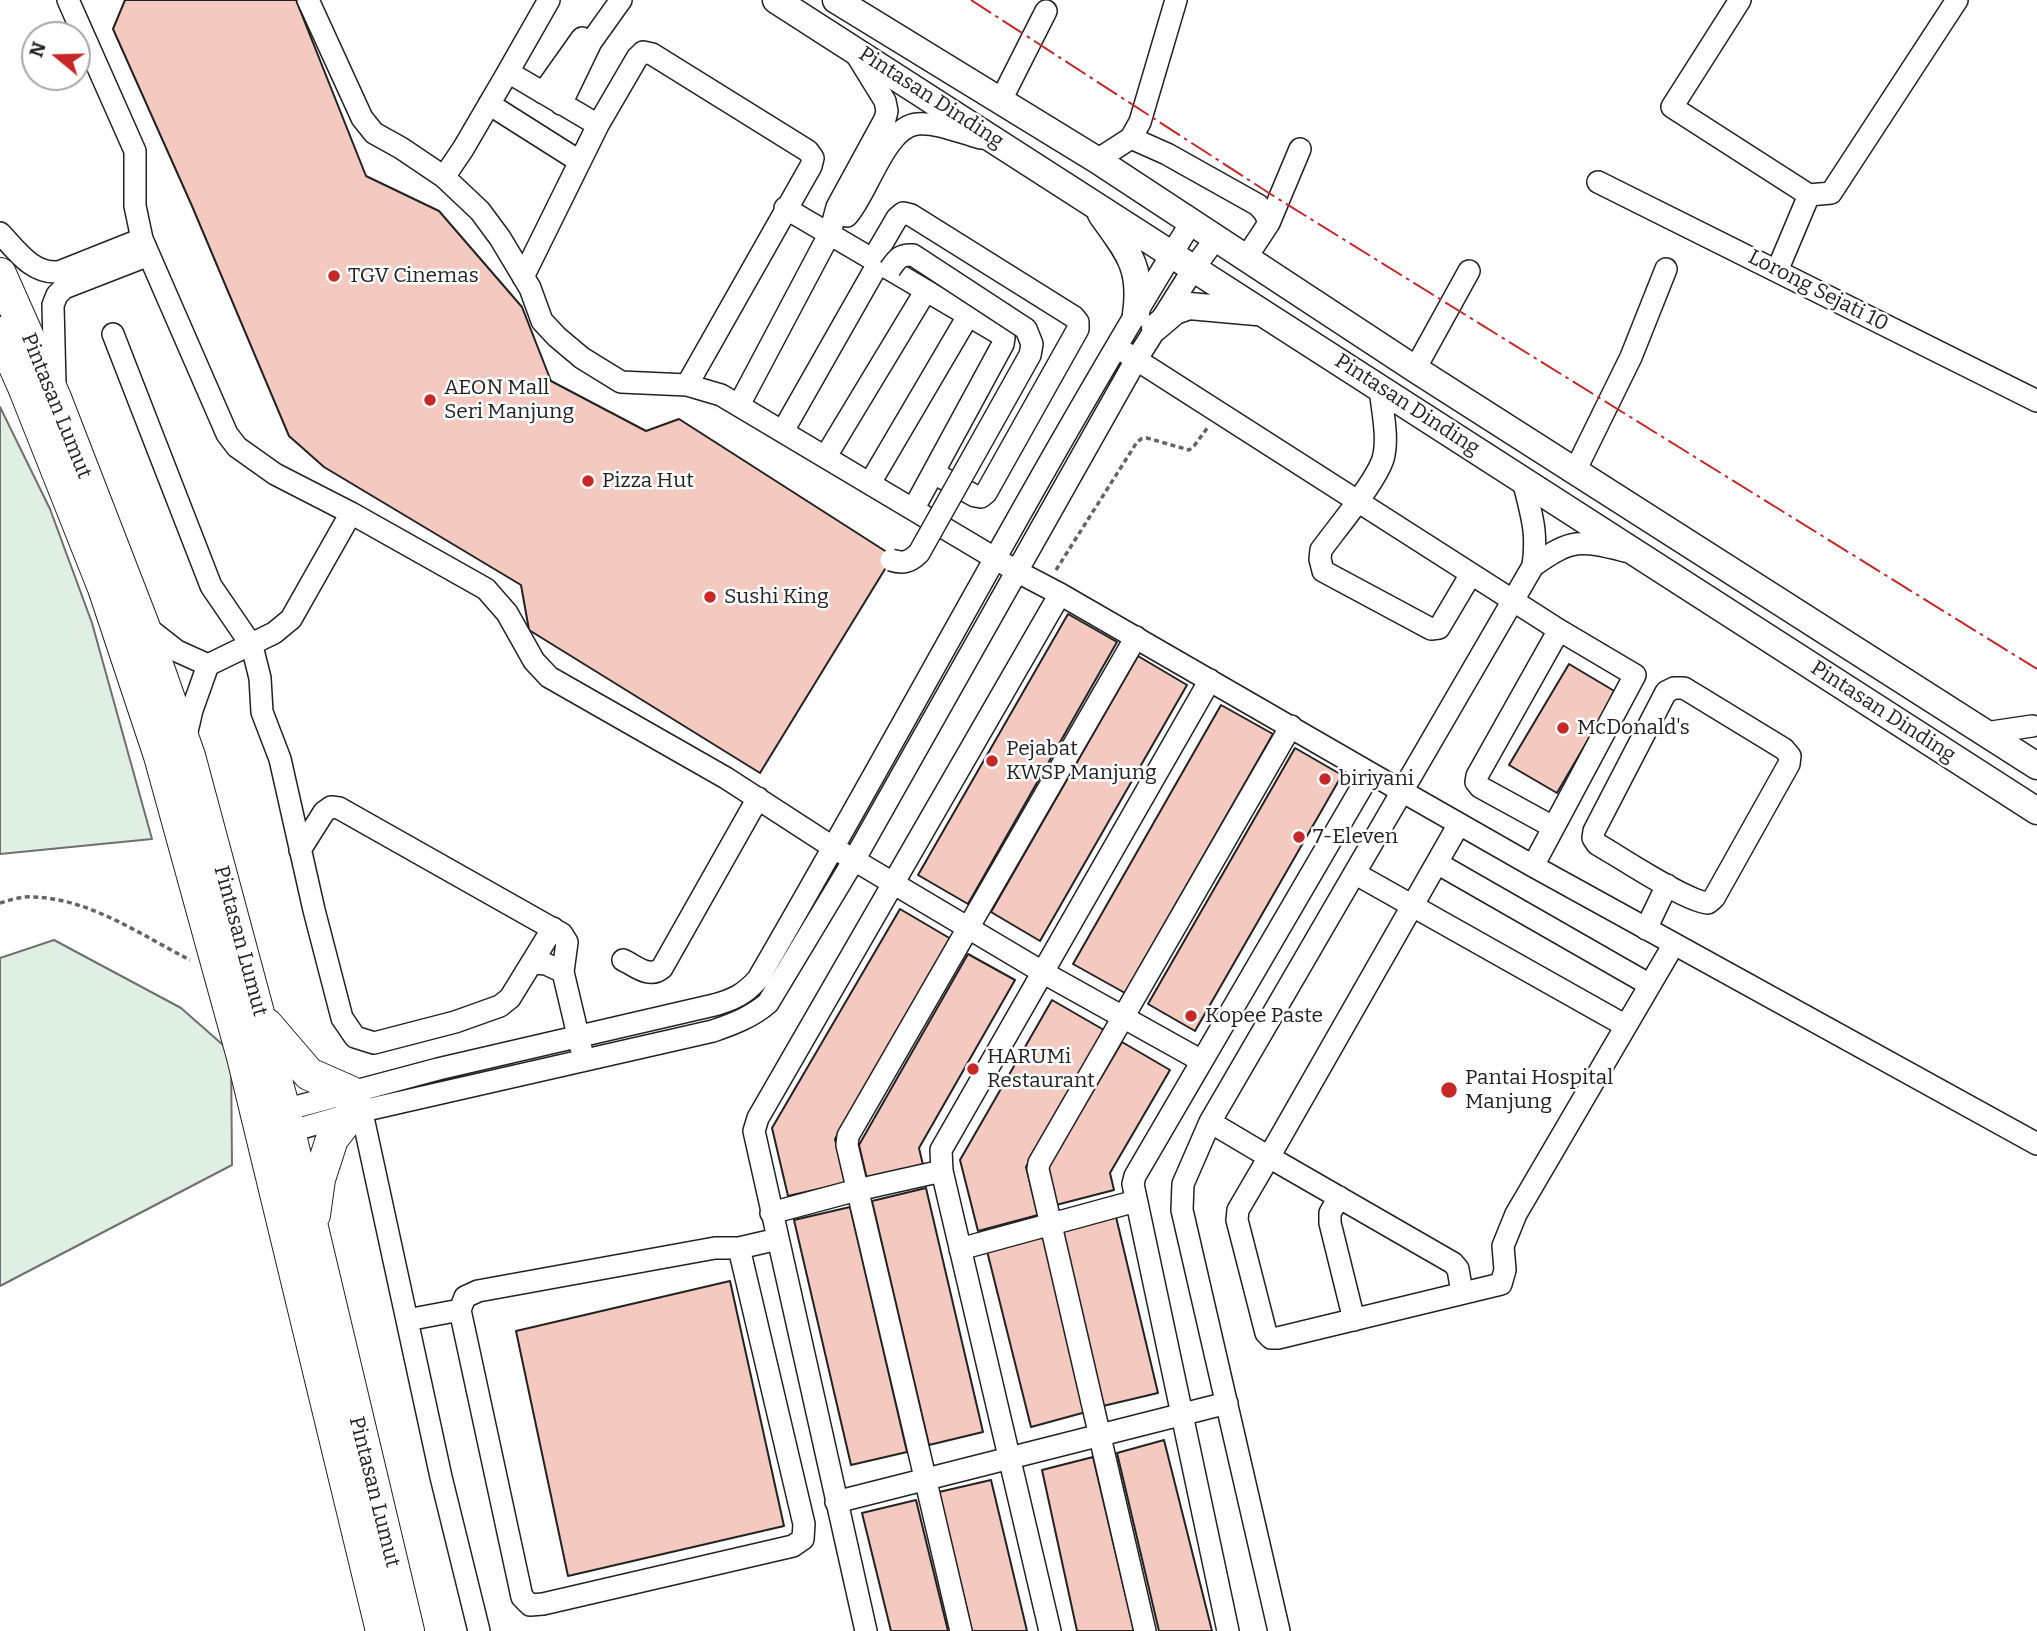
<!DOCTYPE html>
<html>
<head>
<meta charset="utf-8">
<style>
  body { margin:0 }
  #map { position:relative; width:2037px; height:1631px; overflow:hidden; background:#fff; font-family:Bitter,serif }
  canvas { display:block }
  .north { position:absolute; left:21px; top:21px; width:70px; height:70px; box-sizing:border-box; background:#fff; border:2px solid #a7a7a7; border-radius:50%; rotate:289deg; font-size:19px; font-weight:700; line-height:28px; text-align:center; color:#222 }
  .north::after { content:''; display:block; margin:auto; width:24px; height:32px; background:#c62828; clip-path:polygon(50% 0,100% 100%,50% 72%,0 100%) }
</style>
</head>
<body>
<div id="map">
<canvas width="2037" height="1631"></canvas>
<div class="north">N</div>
</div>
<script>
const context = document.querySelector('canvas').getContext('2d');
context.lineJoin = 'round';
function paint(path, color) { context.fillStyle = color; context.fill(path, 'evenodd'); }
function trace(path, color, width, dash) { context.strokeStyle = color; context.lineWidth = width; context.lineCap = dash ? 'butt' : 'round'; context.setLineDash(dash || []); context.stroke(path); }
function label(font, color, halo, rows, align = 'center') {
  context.font = font + ' Bitter,serif'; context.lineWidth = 5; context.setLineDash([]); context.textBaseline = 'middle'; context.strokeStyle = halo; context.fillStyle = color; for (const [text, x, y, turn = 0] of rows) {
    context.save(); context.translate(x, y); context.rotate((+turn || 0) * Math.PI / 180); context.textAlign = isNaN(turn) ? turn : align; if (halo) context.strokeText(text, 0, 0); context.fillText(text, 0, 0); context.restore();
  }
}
const green = new Path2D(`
  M0,407L50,509L92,623L152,839L0,854Z
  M54,940L181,1008L231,1052L232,1165L0,1286V958Z`);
paint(green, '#e0efe3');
trace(green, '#6f6f6f', 2);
const building = new Path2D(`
  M125,0H296L366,176L439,211L522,307L551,381L646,431L679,419L893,556L760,773L529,630L521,585L324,467L289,436L192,206L113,29Z
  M1068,614L1117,642L968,904L918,875Z
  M1138,656L1187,685L1040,941L991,912Z
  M1569,664L1616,692L1557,793L1509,765Z
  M1221,705L1273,734L1125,993L1073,964Z
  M1295,748L1342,775L1195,1031L1148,1004Z
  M900,909L951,939L835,1139L845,1183L788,1196L772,1128Z
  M968,954L1015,980L919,1148L923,1165L867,1179L859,1145Z
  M1052,1000L1104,1030L1026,1167L1038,1215L978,1231L960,1160Z
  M1122,1042L1170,1070L1110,1173L1114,1190L1056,1205L1047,1169Z
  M926,1188L983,1432L929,1445L872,1201Z
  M850,1207L907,1452L851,1465L794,1220Z
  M1116,1217L1158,1393L1103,1406L1062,1230Z
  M1043,1236L1086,1412L1031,1427L987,1251Z
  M730,1281L784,1526L568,1576L516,1331Z
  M1164,1440L1212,1631H1159L1117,1453Z
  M1093,1457L1134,1631H1077L1042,1470Z
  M991,1480L1027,1631H972L939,1492Z
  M916,1500L948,1631H891L862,1513Z`);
paint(building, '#f3c9c0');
trace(building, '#222', 2);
const minor = new Path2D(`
  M68,0L135,151V206L142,239L227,434L237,447L275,474L351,513L486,589L507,613L534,661L549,677L726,778L834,848L1044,973L1200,1060
  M308,0L362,118L374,133L401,148L444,177L480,211L500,238L530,288L542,321L557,337L582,358L621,382L687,385L721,395L1018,572L1060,594L1370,773L1135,1176L1133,1184L1228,1631
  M549,0L508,72L598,125L637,58L643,52L652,54L808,151L813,158L811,166L687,385
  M1740,0L1672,107L1809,195L1831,193L1957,0
  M543,93L582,38
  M1000,102L1046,11
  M489,104L579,161
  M561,104L591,42L621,0
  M1131,138L1167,154L1258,205L1265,213L1269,223L1246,258
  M1097,160L1131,138L1140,122L1176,0
  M444,177L463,149L508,72
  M1598,182L2037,401
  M785,208L1000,334L1004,338L1003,344L914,508
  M847,216C867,195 885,127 917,124C938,122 961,133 981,138
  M1269,223L1300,149
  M0,233C17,251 32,274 59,272L142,239
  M873,259L897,218L903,213L911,215L1074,317L1078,322V329L986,493L981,497L975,496L934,473
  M1777,271L1809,195
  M523,277L598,125
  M113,334L211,586L252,646L260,678L262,712L280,759L314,910L342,1018L355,1037L374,1043L455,1022L500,1006L510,998L553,928
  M1126,353L1559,630
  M1415,369L1469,271
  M55,384L53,305L57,295L64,288L149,255
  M1380,388C1382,410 1389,438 1383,459C1375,483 1337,528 1321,550L1320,559L1323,571L1431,629L1439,628L1471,574
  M739,405L830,233L837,207L885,119L887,111L885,101L856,54
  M783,431L879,262
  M826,456L925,292
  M1575,471L1631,357L1666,269
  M870,483L968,316
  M1533,566C1572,538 1580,540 1625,551
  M145,626L177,651L208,665
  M1674,688H1684L1784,749L1790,756L1789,764L1714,898L1708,903C1685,901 1620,857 1597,844L1593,838L1594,831L1666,692Z
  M1985,733L2032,726
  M185,740L192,710L208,665L274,633L291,619L351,513
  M1370,773L1533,866L2037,1144
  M300,850L324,812L331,807L339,808L562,934L567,942L563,972L546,964L533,963
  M1437,863L1650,985
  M1533,866L1635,675L1559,630L1477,776L1476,782L1480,787L1553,827
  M1356,874L1626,1026
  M1646,929L1667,885
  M623,960C636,966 649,979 662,968L758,798
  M563,972L581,1048
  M359,1099L441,1477L479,1631
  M273,1113L438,1069L714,1005C733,1000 745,994 758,979C904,728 1039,469 1192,221
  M1210,1122L1269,1157L1459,824
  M277,1135L362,1111L713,1031C733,1024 752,1017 768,1003L854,860L1136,360L1194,268L1216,238
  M1339,1197L1330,1213V1223L1354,1320
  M771,1213L857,1190L942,1171
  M960,1249L1136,1201
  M1462,1293L1458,1269L1453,1263L1269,1157L1238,1210L1237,1220L1266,1333L1271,1338H1278C1352,1320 1427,1302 1501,1284L1505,1270L1503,1246L1516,1214L1674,944
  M460,1310L522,1597L530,1605L543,1604L793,1546L803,1539L804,1524L739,1248
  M407,1320L460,1310L465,1297L478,1291L715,1248H739L778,1239
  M836,1502L1227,1403
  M866,1631L754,1131L758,1118L1060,594
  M961,1631L847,1145L848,1136L1136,637
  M1050,1631L942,1171L941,1150L1210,680
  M1145,1631L1038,1169L1039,1163L1291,726
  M1279,1631L1182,1210L1183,1184L1210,1122L1533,566C1538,530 1531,514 1523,480`);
const major = new Path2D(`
  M776,0L2037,811
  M836,0L1097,160L1415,369L2037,766
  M1101,214C1127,251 1143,266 1136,314
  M1155,328L1175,311L1189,306L1256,312`);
const highway = new Path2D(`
  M0,274L55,398L143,625L189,756L284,1110L408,1631
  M0,333L24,387L104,588L160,756L243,1057L382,1631
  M267,1025L309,1074L350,1092
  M314,1215L319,1179L332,1139L352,1113`);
trace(minor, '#222', 24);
trace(major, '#222', 29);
trace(highway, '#222', 34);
trace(new Path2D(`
  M1056,570L1137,442L1141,439L1147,438L1189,450L1194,446L1208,427
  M0,903C10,900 22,896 32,897C89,898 141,935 190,960`), '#646464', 3.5, [5, 3.5]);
trace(minor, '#fff', 21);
trace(major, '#fff', 26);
trace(highway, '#fff', 32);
const minorBridge = new Path2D(`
  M890,269C897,259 900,254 913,255L1026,329L1032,344L1030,355L919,553C910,562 903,564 891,560`);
trace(minorBridge, '#222', 24, []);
trace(minorBridge, '#fff', 21);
trace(new Path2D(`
  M971,0L1272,195L2037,669`), '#c62828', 2, [24, 5, 3.5, 5]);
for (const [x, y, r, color] of [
  [334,276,7,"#c62828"],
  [430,400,7,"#c62828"],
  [588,481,7,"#c62828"],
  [710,597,7,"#c62828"],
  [1563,728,7,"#c62828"],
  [992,761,7,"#c62828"],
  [1325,779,7,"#c62828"],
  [1299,837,7,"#c62828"],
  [1191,1016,7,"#c62828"],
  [973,1069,7,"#c62828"],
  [1449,1090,9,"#c62828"]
]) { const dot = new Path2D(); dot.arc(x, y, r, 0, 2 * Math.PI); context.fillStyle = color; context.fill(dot); trace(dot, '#fff', 2.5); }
label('21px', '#222', '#fff', [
  ["Pintasan Dinding",931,98,33],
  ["Lorong Sejati 10",1818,291,27],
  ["Pintasan Dinding",1407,405,33],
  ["Pintasan Lumut",56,406,68],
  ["Pintasan Dinding",1883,712,33],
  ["Pintasan Lumut",240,941,75],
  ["Pintasan Lumut",374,1492,76]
]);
label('21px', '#222', '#fff', [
  ["TGV Cinemas",348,276],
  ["AEON Mall",444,388],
  ["Seri Manjung",444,412],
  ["Pizza Hut",602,481],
  ["Sushi King",724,597],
  ["McDonald's",1577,728],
  ["Pejabat",1006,749],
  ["KWSP Manjung",1006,773],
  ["biriyani",1339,779],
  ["7-Eleven",1313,837],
  ["Kopee Paste",1205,1016],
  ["HARUMi",987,1057],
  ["Restaurant",987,1081],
  ["Pantai Hospital",1465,1078],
  ["Manjung",1465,1102]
], 'left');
</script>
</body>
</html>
